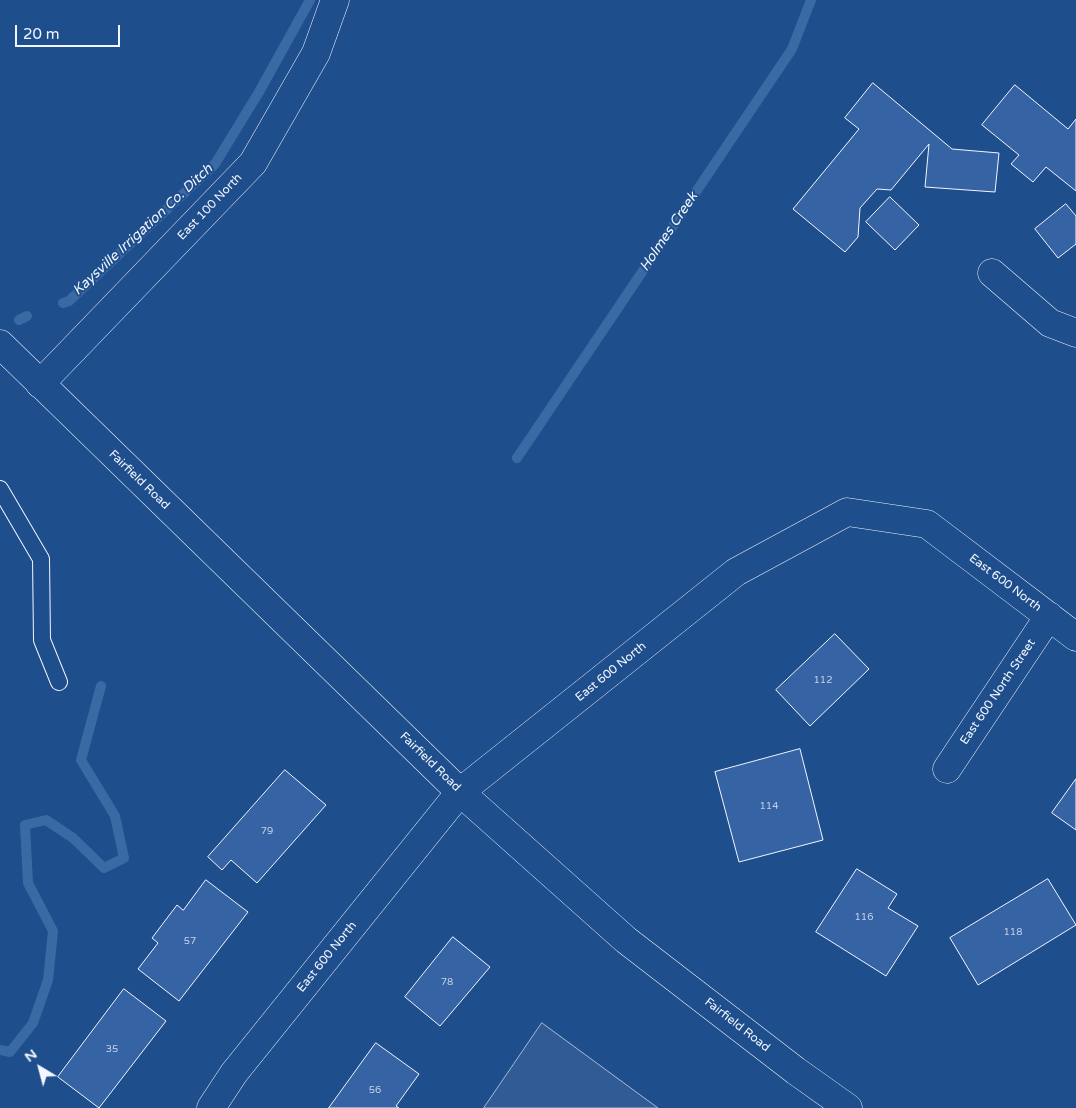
<!DOCTYPE html>
<html>
<head>
<meta charset="utf-8">
<style>
  body { margin:0 }
  #map { position:relative; width:1076px; height:1108px; overflow:hidden; background:#1f4e8c; font-family:"Varela Round",sans-serif }
  canvas { display:block }
  .north { position:absolute; left:15px; top:1043px; width:50px; height:50px; -webkit-text-stroke:4px #1f4e8c; paint-order:stroke; rotate:323deg; font-size:14px; font-weight:700; line-height:20px; text-align:center; color:#f2f6ff }
  .north::after { content:''; display:block; margin:auto; width:18px; height:22px; background:#f2f6ff; clip-path:polygon(50% 0,100% 100%,50% 72%,0 100%) }
  .scale { position:absolute; left:15px; top:25px; width:105px; height:22px; box-sizing:border-box; border:2px solid #f2f6ff; border-top:0; padding-left:6px; font-size:15px; line-height:18px; white-space:nowrap; color:#f2f6ff; -webkit-text-stroke:4px #1f4e8c; paint-order:stroke }
</style>
</head>
<body>
<div id="map">
<canvas width="1076" height="1108"></canvas>
<div class="north">N</div>
<div class="scale">20 m</div>
</div>
<script>
const context = document.querySelector('canvas').getContext('2d');
context.lineJoin = 'round';
function paint(path, color) { context.fillStyle = color; context.fill(path, 'evenodd'); }
function trace(path, color, width, dash) { context.strokeStyle = color; context.lineWidth = width; context.lineCap = dash ? 'butt' : 'round'; context.setLineDash(dash || []); context.stroke(path); }
function label(font, color, halo, rows, align = 'center') {
  context.font = font + ' "Varela Round",sans-serif'; context.lineWidth = 4; context.setLineDash([]); context.textBaseline = 'middle'; context.strokeStyle = halo; context.fillStyle = color; for (const [text, x, y, turn = 0] of rows) {
    context.save(); context.translate(x, y); context.rotate((+turn || 0) * Math.PI / 180); context.textAlign = isNaN(turn) ? turn : align; if (halo) context.strokeText(text, 0, 0); context.fillText(text, 0, 0); context.restore();
  }
}
const parking = new Path2D(`
  M542,1023L658,1108H484Z`);
paint(parking, '#305b95');
trace(parking, '#a8bbd7', 1);
trace(new Path2D(`
  M63,303L69,301L215,164L259,92L310,0
  M19,320L27,316
  M517,458L792,49L811,0
  M0,1050L10,1052L33,1023L48,980L53,931L28,883L25,825L46,820L73,838L104,868L124,858L115,816L81,760L101,686`), '#3b69a3', 10);
const building = new Path2D(`
  M873,83L952,149L999,153L995,192L925,187L929,144L891,190L877,189L860,208L858,237L845,252L793,209L859,129L845,118Z
  M1015,85L1068,129L1076,119V191L1046,167L1033,182L1011,164L1019,155L982,125Z
  M890,197L919,225L895,250L866,222Z
  M1066,204L1076,216V244L1058,258L1035,229Z
  M835,634L869,669L810,726L776,690Z
  M800,749L823,840L739,862L715,772Z
  M285,770L326,805L257,883L231,860L222,870L208,857Z
  M1076,779V830L1052,813Z
  M857,869L897,894L888,908L918,926L886,976L816,932Z
  M1048,879L1076,925L978,985L950,938Z
  M206,880L248,912L179,1001L138,969L158,943L152,938L177,905L183,910Z
  M453,937L490,967L440,1026L405,997Z
  M124,989L166,1021L99,1108L58,1077Z
  M376,1043L419,1074L396,1106L399,1108H329Z`);
paint(building, '#3563a3');
trace(building, '#f2f6ff', 1);
const lane = new Path2D(`
  M0,489L41,559L42,640L59,682`);
const street = new Path2D(`
  M992,273L1050,323L1076,333
  M40,384L253,163L316,53L335,0
  M947,769L1049,616
  M211,1108L234,1073L460,792L736,572L847,512L927,524L1076,637`);
const secondary = new Path2D(`
  M0,344L460,792L626,940L796,1071L848,1108`);
trace(lane, '#f2f6ff', 18);
trace(street, '#f2f6ff', 29);
trace(secondary, '#f2f6ff', 29);
trace(lane, '#1f4e8c', 16);
trace(street, '#1f4e8c', 28);
trace(secondary, '#1f4e8c', 28);
label('10px', '#c3d1e8', null, [
  ["112",823,680],
  ["114",769,806],
  ["79",267,831],
  ["116",864,917],
  ["118",1013,932],
  ["57",190,941],
  ["78",447,982],
  ["35",112,1049],
  ["56",375,1090]
]);
label('12px', '#f2f6ff', '#1f4e8c', [
  ["East 100 North",210,207,-46],
  ["Fairfield Road",139,480,44],
  ["East 600 North",1005,583,37],
  ["East 600 North",611,672,-39],
  ["East 600 North Street",998,692,-56],
  ["Fairfield Road",430,762,44],
  ["East 600 North",327,957,-51],
  ["Fairfield Road",737,1025,38]
]);
label('italic 14px', '#f2f6ff', '#1f4e8c', [
  ["Kaysville Irrigation Co. Ditch",143,230,-43],
  ["Holmes Creek",669,232,-56]
]);
</script>
</body>
</html>
